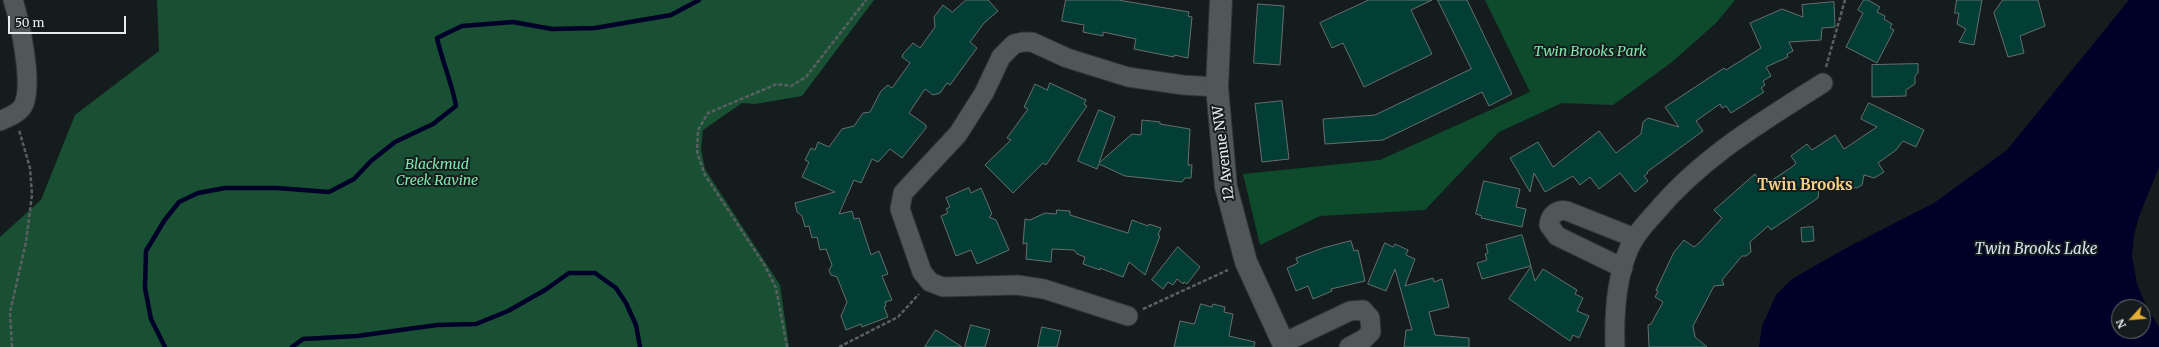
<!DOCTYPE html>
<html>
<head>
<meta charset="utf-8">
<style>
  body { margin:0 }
  #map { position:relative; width:2159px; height:347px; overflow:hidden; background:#151c1d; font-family:Merriweather,serif }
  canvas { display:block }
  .north { position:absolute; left:2111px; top:299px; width:40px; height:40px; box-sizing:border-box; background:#151c1d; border:1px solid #696f6f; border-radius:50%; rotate:244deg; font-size:11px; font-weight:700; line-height:16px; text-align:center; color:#e6ebeb }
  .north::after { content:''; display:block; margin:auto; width:14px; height:18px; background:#e4ae35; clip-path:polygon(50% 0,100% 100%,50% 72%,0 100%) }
  .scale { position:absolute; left:8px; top:16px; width:118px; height:18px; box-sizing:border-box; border:2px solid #e6ebeb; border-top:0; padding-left:5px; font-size:12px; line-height:14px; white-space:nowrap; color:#e6ebeb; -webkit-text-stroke:3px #151c1d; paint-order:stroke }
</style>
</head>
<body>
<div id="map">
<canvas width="2159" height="347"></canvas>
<div class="north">N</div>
<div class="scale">50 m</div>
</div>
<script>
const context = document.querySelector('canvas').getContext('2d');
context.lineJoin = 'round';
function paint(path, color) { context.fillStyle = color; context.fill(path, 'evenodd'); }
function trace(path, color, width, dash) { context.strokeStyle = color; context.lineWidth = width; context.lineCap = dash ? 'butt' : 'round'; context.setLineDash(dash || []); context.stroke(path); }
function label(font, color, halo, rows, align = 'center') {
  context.font = font + ' Merriweather,serif'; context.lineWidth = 4; context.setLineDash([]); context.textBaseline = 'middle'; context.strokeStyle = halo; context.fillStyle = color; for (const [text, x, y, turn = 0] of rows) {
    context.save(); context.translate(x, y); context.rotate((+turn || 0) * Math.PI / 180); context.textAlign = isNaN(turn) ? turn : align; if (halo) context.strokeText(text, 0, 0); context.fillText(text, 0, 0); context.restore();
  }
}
paint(new Path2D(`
  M1485,0H1735L1716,23L1672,62L1613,105L1562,103L1499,132L1425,210L1320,216L1260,245L1243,174L1380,160L1530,92Z`), '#0e4a2c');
paint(new Path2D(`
  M157,0H874L802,96L755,104L742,103L703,130L701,149L705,169L780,285L789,347H0V237L41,200L75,115L159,51Z`), '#195033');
paint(new Path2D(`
  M2129,0H2159V167L2140,214L2134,235L2132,256L2137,284L2147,308L2159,327V347H1759L1762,326L1776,295L1792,279L1848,247L1934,203L2007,150ZM2119,307H2143V331H2119Z`), '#000028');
trace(new Path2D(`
  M165,347L151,319L145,288L146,251L164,221L179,202L198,193L225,188H277L329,192L354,179L371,161L395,142L433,124L456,106C452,83 442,61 437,38L462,26L513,22L552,29L595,28L671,15L699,0
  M292,347L303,339L357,336L437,325L476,324L508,311L545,290L569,273H595L616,288L626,303L636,325L640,347`), '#000028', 4.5);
const building = new Path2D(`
  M966,0H988L998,11L984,23L970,42L977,48L950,85L947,83L940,93L933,95L925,89L909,113L926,125V128L902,158L890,149L878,162L872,159L861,183L854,180L839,214L852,211L854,219L859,218L871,255L879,251L888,274L882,276L892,300L885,302L886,306L884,307L888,317L862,327L861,324L846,330L841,316L847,302L837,277L831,275L829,270L832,265L826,249L820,250L817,237L812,238L809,226L805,227L802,216L797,212L795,203L835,192L802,177L809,162L805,160L811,148L815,150L818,142L829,147L842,129L854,126L863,113L870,112L881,91L888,85L892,88L910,63L902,57L903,54L913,43L920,48L935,27L934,17L943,5L952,12Z
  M1066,0H1118L1189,12L1188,16L1192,17L1188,58L1174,55V57L1134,49L1136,39L1103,32V36L1083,32L1084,25L1062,21Z
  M1369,0H1432L1411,10L1432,54L1364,87L1343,43L1332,48L1320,23Z
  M1438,0H1467L1512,94L1489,106L1482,92L1383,140L1325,144L1323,119L1375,115L1471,69Z
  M1864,0H1868L1880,7L1877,12L1885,16L1884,19L1892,24L1890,28L1894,30L1877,63L1846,47L1863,13L1858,10Z
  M1957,0H1982L1974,45L1959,42L1966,29L1957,24L1959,13H1955Z
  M2003,0H2038L2045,26L2020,36L2024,53L2008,57L1994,13Z
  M1834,2L1835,27L1822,28L1821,40L1789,42L1793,51L1787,54L1788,57L1766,67L1771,76L1763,81L1765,85L1761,88L1764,92L1731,113L1726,106L1722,108L1720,104L1696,121L1703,131L1647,172L1648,173L1644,176L1648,181L1635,192L1620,173L1599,189L1590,177L1580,185L1573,176L1545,192L1534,173L1530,192L1510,158L1538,142L1553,167L1599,131L1616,153L1641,134L1643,122L1648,118L1679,127L1665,107L1724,68L1726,70L1761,48L1750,23L1782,9L1803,17L1802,5Z
  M1258,4L1284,6L1280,65L1254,63Z
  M1918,64V73L1915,76V84L1906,90V96L1872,97V65Z
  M1050,83L1086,100L1084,104L1087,106L1046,165L1043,163L1013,193L985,165L1011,140L1007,138L1028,109L1024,107L1035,84L1047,90Z
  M1282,101L1289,159L1262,162L1255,104Z
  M1869,103L1924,130L1916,147L1903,141L1896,150L1878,163L1884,172L1874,178L1864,175L1862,185L1857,188L1848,187L1843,179L1829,189L1819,188L1818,198L1771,230L1768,226L1750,242L1751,252L1746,256H1742L1722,280L1724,285L1714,286L1693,326L1695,337L1707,347H1649L1648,325L1651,324L1663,302L1655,297L1658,291L1656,290L1674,252L1684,240L1694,247L1699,243L1722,218L1714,210L1755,174L1763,186L1792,167L1796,163L1791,156L1807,144L1812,150L1835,135L1844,149L1877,127L1861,119Z
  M1099,110L1115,117L1099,163L1132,134L1141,135L1142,120L1160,122V124L1190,129L1188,165H1192L1191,178H1185L1182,182L1125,176L1099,164L1097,169L1078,161Z
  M1484,181L1520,189L1516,207L1526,209L1522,227L1481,218L1482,216L1476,214Z
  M969,188L971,193L981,188L992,214L989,217L996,220L1009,250L977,264L971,250L956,256L941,216L948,213L946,209L950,207L946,198Z
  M1057,210L1070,211V215L1128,233L1132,220L1148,226L1149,224L1161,228L1158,235L1160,236L1145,275L1129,262L1123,277L1100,268V270L1083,264L1085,257L1077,254L1074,250L1052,249L1051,262L1026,259L1027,243L1023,244L1025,219L1030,220L1045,213L1056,214Z
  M1813,227L1814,241L1802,242L1801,228Z
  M1522,235L1531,266L1482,279L1477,263L1487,260L1485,254L1488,253L1486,245Z
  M1351,241L1354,251L1358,250L1365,281L1331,289L1332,291L1313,299L1308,286L1296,291L1287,268L1298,263L1296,258L1323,248Z
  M1385,243L1393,247L1395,244L1408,250L1406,255L1415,259L1405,286L1433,278L1434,282L1442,279L1449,307L1429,312L1435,335L1469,338V347H1404L1406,330H1412L1395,269L1386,291L1368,284Z
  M1178,247L1200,267L1187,284L1184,282L1183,284L1177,279L1173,285L1168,282L1163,289L1152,280Z
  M1531,267L1535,281L1543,269L1577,290L1575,294L1583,298L1577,311L1589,316L1579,338L1573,335L1570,341L1509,299Z
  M1201,304L1212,307L1213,304L1225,307L1224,312L1233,314L1229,336L1255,342L1254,347H1174L1180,321L1194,324Z
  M971,325L990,330L985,347H965Z
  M1042,327L1061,331L1057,347H1038Z
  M936,330L962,347H925Z`);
paint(building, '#023e36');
trace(building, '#676f6d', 1);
const minor = new Path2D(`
  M0,121C8,117 18,114 23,106C34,86 20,22 13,0
  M1623,268L1557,236L1549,225C1550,215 1557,209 1567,211L1635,238
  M1128,316L1044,289L1017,285L943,287L930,282L922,272L900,209L903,193L958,134L984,93L1001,57L1014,44L1023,42H1032L1067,58L1128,77L1183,85L1217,87
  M1283,343L1350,311L1363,310L1370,318L1371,332L1364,339L1349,347
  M1615,347C1614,316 1616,280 1628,251C1634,236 1645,224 1656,212C1702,157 1763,121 1823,83`);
const tertiary = new Path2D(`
  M1221,0L1217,87L1226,187L1246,262L1285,347`);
trace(minor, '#303535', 21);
trace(tertiary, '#303535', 24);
trace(new Path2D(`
  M1826,67L1845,0
  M1143,309L1228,270
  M12,347L10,312L26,242L32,195L30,168L19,130
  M787,347L776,288L765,266L705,175L697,152L698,130L708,113L777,84L791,86L806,77L866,0
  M839,347L898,317L919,294`), '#5a6061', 2.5, [4, 2]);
trace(minor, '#4f5757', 19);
trace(tertiary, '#4f5757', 22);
label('italic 14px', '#82e5ab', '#151c1d', [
  ["Twin Brooks Park",1590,52],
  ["Blackmud",437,165],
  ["Creek Ravine",437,181]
]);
label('14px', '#e6ebeb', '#151c1d', [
  ["12 Avenue NW",1224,153,-97]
]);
label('bold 15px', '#f5d087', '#151c1d', [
  ["Twin Brooks",1805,186]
]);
label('italic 15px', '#d6e3f2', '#151c1d', [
  ["Twin Brooks Lake",2036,250]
]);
</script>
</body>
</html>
